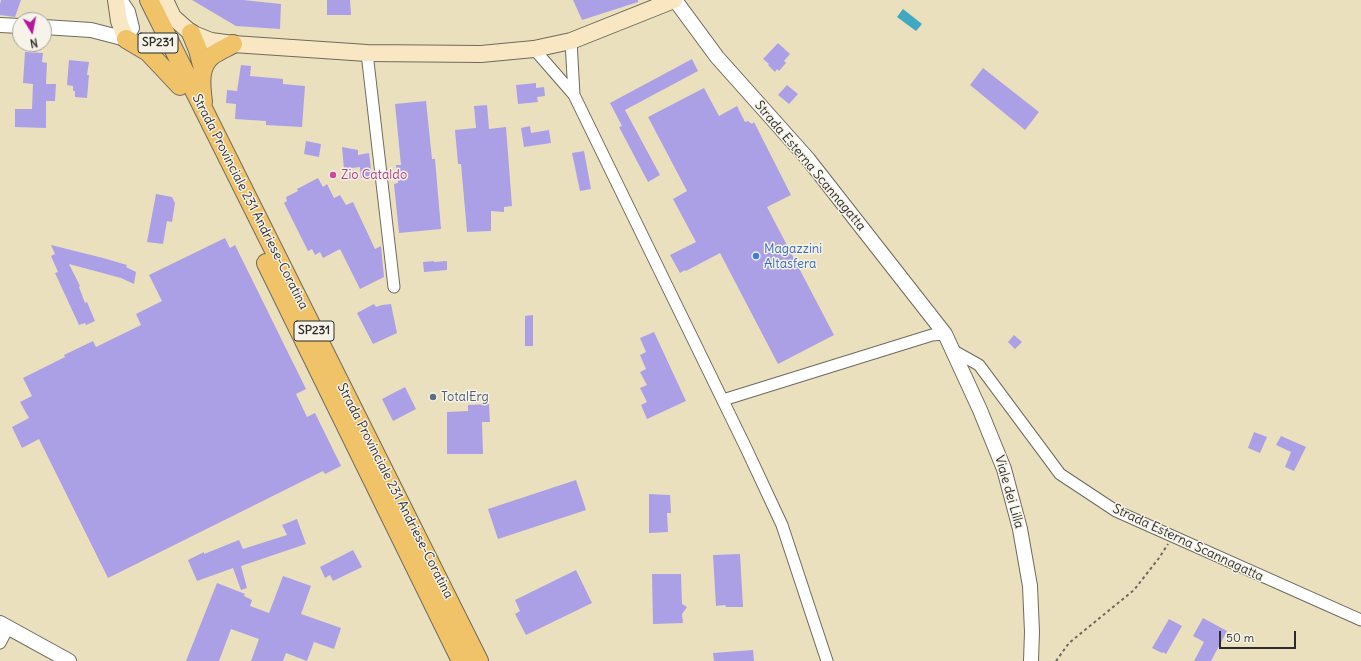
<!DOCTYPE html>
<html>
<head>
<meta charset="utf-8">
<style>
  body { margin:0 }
  #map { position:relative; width:1361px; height:661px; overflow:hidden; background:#eae0be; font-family:Delius,sans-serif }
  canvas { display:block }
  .north { position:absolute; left:12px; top:12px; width:40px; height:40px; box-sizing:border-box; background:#f7f3e8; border:1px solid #a5a39c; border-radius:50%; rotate:170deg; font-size:11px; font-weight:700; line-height:16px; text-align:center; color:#2b2b2b }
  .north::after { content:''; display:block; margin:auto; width:14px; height:18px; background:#b5179e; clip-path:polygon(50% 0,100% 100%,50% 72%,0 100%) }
  .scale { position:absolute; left:1219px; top:631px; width:77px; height:18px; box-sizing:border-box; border:2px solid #2b2b2b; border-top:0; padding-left:5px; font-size:12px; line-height:14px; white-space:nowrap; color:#2b2b2b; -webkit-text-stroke:3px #f7f3e8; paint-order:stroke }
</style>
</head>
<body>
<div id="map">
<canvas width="1361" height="661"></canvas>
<div class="north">N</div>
<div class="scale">50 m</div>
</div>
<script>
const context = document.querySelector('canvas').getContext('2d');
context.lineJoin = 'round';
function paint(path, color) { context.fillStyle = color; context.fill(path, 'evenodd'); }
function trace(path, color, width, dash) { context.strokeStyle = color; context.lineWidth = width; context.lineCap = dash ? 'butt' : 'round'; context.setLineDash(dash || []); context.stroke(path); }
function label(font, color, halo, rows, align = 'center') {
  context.font = font + ' Delius,sans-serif'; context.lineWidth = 3; context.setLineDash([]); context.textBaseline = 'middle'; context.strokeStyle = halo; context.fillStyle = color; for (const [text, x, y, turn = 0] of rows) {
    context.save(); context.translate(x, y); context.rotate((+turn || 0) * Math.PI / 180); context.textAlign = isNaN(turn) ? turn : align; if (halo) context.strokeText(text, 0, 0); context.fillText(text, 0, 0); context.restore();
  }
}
paint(new Path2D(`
  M903,9L922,24L916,31L897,17Z`), '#40a8c0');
paint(new Path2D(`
  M1,0H21L15,17L0,15V4Z
  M192,0H243L281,4L280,29L236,26Z
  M327,0H350L351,15H327Z
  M573,0H638V2L582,20Z
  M778,43L790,54L784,61L786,63L779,71L777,69L775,72L768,65L769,64L763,59Z
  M25,52L43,53L42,62L47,63L46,84H56L55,101H46V128L15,127V109H32L33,84L23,83Z
  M692,59L698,71L625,110L660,175L648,182L619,127L622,126L610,103Z
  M69,60L89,62L87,75H89L87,98L75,97V91H73V86L67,85Z
  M241,65L251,66L250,76L283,79V84L305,86L302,127L266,125V121L235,119L236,104L226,103L227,90L237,91Z
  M983,68L1039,112L1025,130L970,85Z
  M536,83V88L544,87L545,96L537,97L538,102L518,104L516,85Z
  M787,85L798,94L789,104L778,95Z
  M704,88L719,116L737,106L745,122L748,121L752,124L754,122L791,195L767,207L834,335L778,364L720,253L686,271L685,270L680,273L670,255L696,242L673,199L687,191L648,117Z
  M426,101L432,159H435L441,229L399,233L394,184L398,183L396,165H401L395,104Z
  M487,105L489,129L506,127L512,206L504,207V212L491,211V231L467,232L461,164H458L455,130L476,128L474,106Z
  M530,126L531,133L549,130L551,143L524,147L521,128Z
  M306,141L321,144L319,157L304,154Z
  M342,147L358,150V155L369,153L372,177L361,178L360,167L344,169Z
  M584,151L591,189L580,191L572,153Z
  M318,178L323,187L327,184L334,198L340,195L346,205L353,202L375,249L381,246L384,277L360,289L340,249L323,258L320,252L315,255L312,249L308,251L284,203L287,201L286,197L298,191L297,189Z
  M156,194L172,197L175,203L172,222L167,221L163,244L147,242Z
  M225,238L230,248L235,245L306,389L296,394L307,417L315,413L341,466L325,474L323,471L108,578L39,439L22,448L12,427L29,418L20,402L32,396L23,378L65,357L64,355L93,341L96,347L141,325L136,314L162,301L149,275Z
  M51,245L103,258L127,265L126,267L136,272L134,284L121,278L69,264L80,286L79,287L85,303L87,302L95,321L86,325L85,323L79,325L55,273L58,272L51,256L55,254Z
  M434,261V262L447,261V270L424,272L423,262Z
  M374,304L376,307L382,305L391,304L397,333L373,344L357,313Z
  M533,315V346H525V316Z
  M654,332L686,401L647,419L641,405L647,402L640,388L647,385L640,372L646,369L640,355L646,352L640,338Z
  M1014,335L1022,342L1015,349L1008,342Z
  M405,387L416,409L393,421L382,399Z
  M489,404L490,422H482L483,454H447V412L468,411V405Z
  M1254,432L1267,437L1260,453L1248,448Z
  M1281,436L1306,447L1294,471L1285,467L1291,452L1276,445Z
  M576,480L586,510L498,539L488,509Z
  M649,494L670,495L671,513H667L668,532L649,533Z
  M297,519L306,544L241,566L247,588L241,590L233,568L197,581L188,560L204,552V554L239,540L243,549L287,535L282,525Z
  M353,550L362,567L333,581L330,575L325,578L320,567Z
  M740,554L743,607H726L725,605L716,606L713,555Z
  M576,570L592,603L526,635L515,614L520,611L515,600Z
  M652,574H681L682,604L687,607L682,614L683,623L653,624Z
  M283,576L311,586L301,614L341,628L334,649L314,642L307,661L286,653L283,661H251L259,639L231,629L219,661H186L217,583L245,594L244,596L252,600L250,606L269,613Z
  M1203,618L1227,631L1211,661H1194L1204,642L1193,636Z
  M1169,619L1182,626L1166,654L1163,652L1162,653L1152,648Z
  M753,650L754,661H714L713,653Z`), '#aba0e5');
const minor = new Path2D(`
  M571,41L574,95
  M534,49L574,95L746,448L782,525L827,661
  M367,53L394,287
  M954,351L979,365L1060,474L1116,511L1361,620
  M723,400L932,335L945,334
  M0,643L8,628`);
const tertiary = new Path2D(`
  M675,0L717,57L808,159L945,334L980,410L1004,469L1020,529L1030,586L1032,632L1031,661
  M0,25L20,26
  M44,27L91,30L126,39L132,28L128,12L120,0
  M0,623L69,661`);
const secondary = new Path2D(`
  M116,0L119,21L126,39
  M165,0L173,17L191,33L211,41L233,44L367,53L481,54L534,49L571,41L674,0`);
const trunk = new Path2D(`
  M149,0L479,661
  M191,33L198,50L203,69
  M126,39L148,52L180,86
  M203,102C201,86 198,66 213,55C219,51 226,48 233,44
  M266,263L461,661`);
trace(minor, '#6e6a5e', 13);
trace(tertiary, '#6e6a5e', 16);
trace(secondary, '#6e6a5e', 18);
trace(trunk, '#6e6a5e', 20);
trace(new Path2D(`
  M1056,661L1069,643L1134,590L1159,558L1168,544`), '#6e6a5e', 2, [3, 3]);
trace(minor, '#fff', 11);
trace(tertiary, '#fff', 14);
trace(secondary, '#f9e7c3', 16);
trace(trunk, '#f0c369', 18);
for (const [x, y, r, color] of [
  [333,175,4,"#d1479c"],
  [756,256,4,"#3f7fe0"],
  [433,397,4,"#5c6f8a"]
]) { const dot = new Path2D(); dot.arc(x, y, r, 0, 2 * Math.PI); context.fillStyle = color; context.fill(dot); trace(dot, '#f7f3e8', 1.5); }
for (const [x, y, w] of [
  [158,43,40],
  [314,331,40]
]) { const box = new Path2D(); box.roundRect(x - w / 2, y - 10, w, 20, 3); context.fillStyle = '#f7f3e8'; context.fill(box); trace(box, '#2b2b2b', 1); }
label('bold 12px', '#2b2b2b', null, [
  ["SP231",158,43],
  ["SP231",314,331]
]);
label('13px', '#2b2b2b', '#f7f3e8', [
  ["Strada Esterna Scannagatta",810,166,50],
  ["Strada Provinciale 231 Andriese-Coratina",250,202,63],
  ["Strada Provinciale 231 Andriese-Coratina",395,491,63],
  ["Viale dei Lilla",1009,492,74],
  ["Strada Esterna Scannagatta",1188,543,25]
]);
label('13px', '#b23c85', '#f7f3e8', [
  ["Zio Cataldo",341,175]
], 'left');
label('13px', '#366cbe', '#f7f3e8', [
  ["Magazzini",764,249],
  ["Altasfera",764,264]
], 'left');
label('13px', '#4e5e75', '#f7f3e8', [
  ["TotalErg",441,397]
], 'left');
</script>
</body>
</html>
